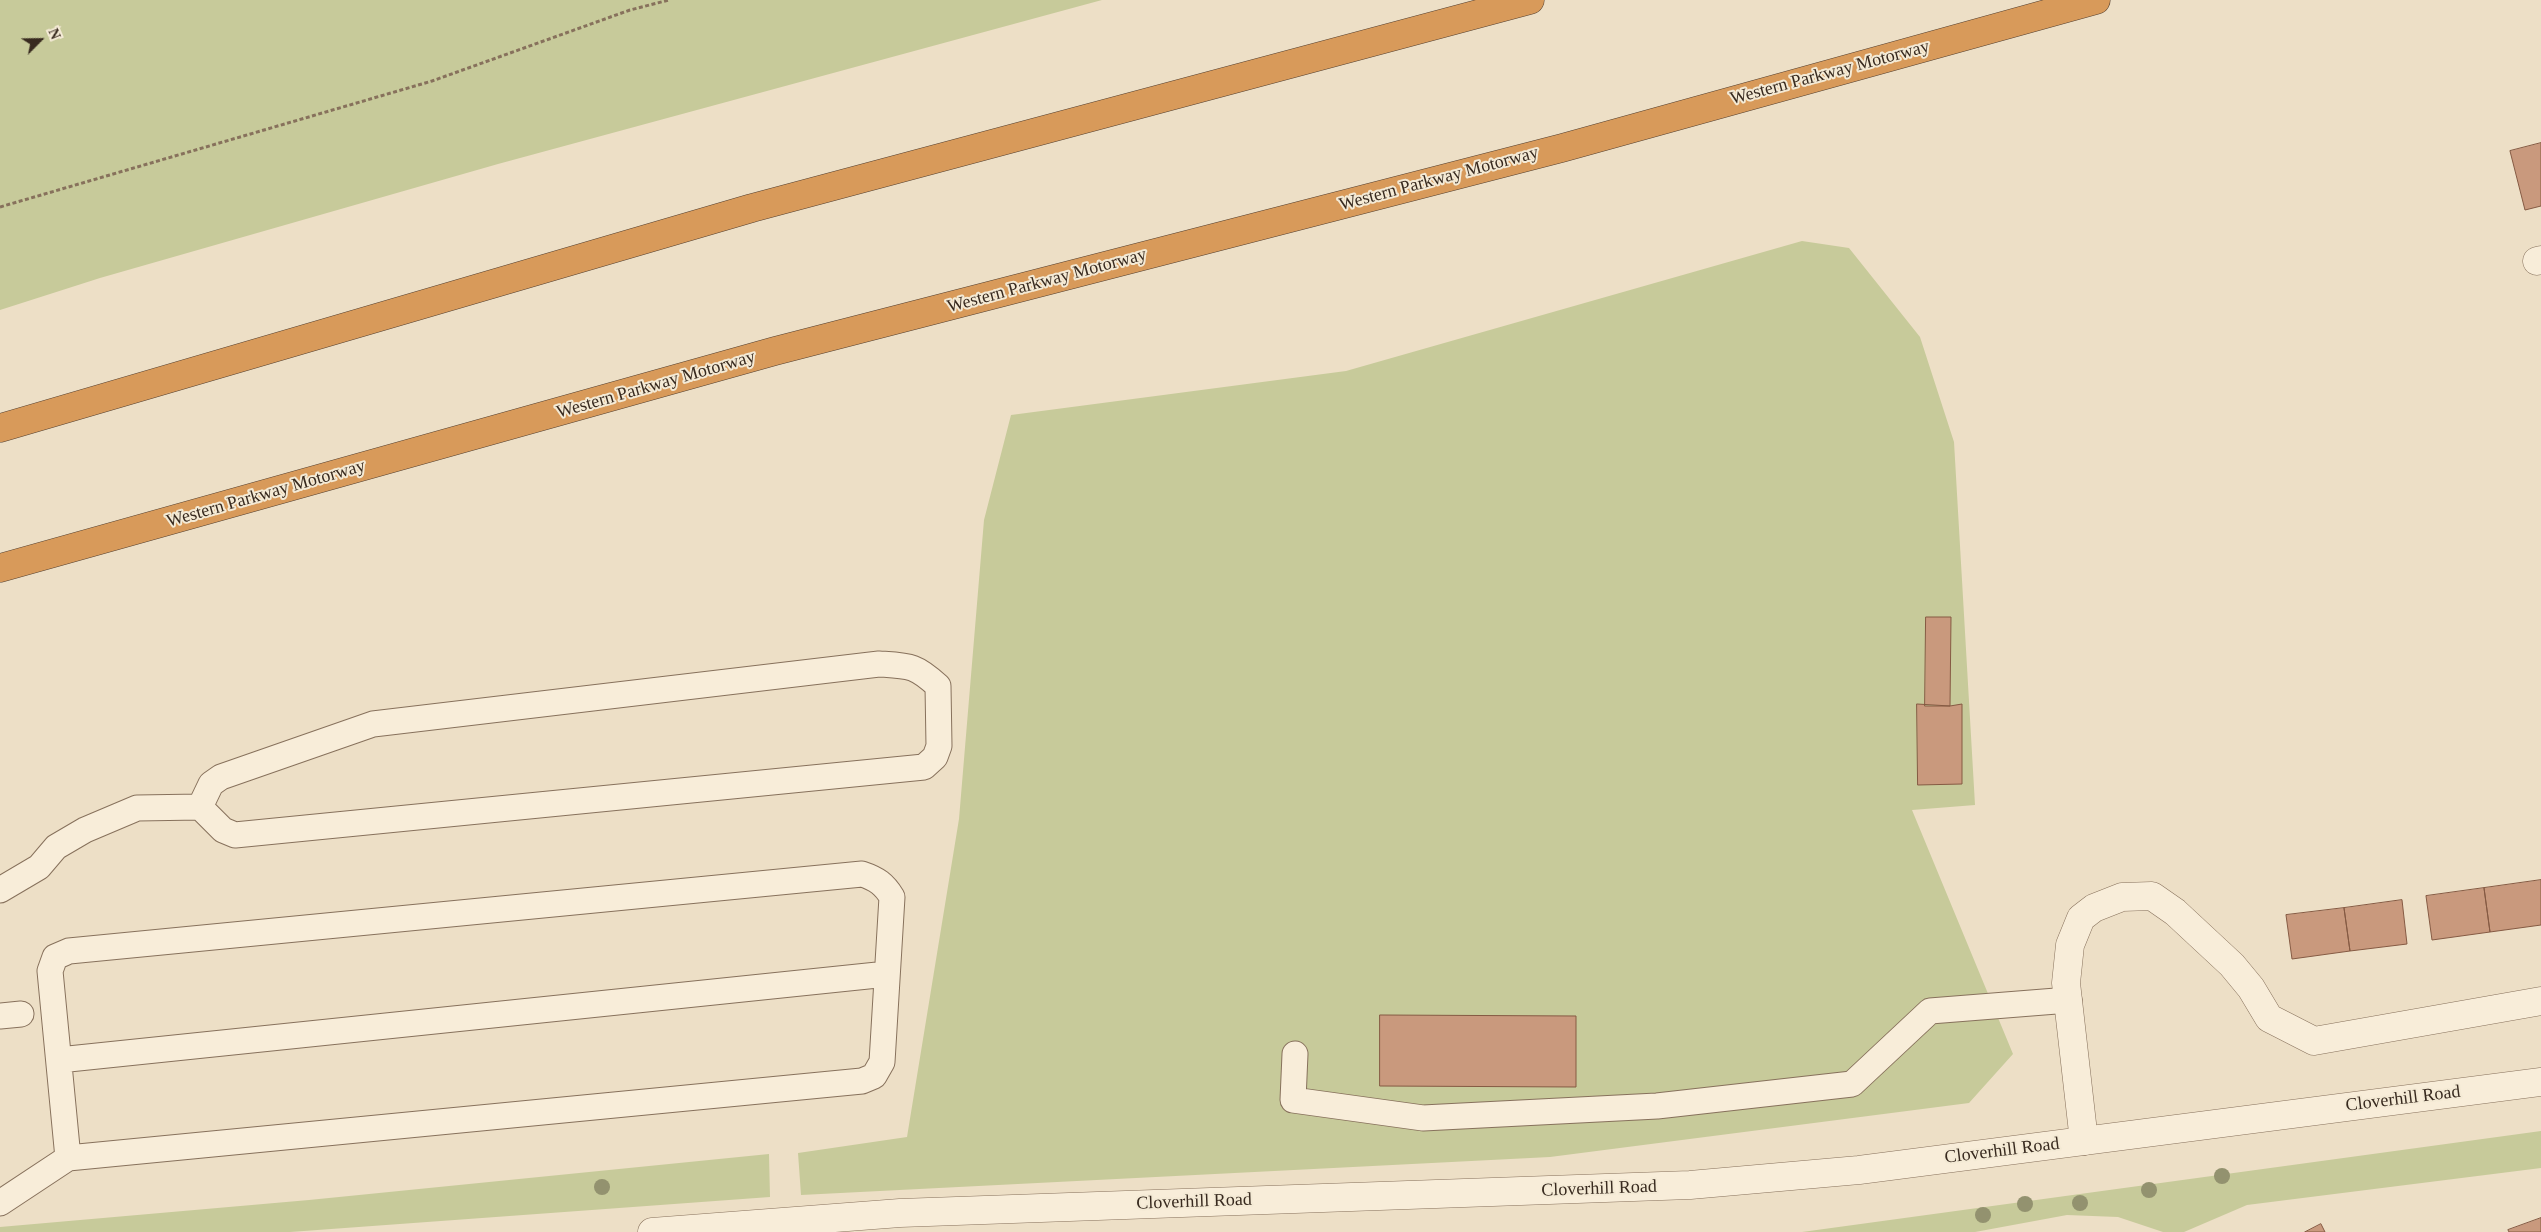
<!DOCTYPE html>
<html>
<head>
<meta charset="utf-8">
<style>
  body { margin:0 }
  #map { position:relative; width:2541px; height:1232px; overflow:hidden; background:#eddfc6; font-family:"Times New Roman",serif }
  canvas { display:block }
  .north { position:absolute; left:15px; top:15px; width:50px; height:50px; -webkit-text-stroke:4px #f4ead5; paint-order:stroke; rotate:67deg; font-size:14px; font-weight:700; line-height:20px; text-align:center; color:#382a1f }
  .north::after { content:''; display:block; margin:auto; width:18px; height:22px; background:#382a1f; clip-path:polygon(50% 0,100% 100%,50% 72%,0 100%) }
</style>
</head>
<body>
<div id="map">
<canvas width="2541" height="1232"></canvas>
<div class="north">N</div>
</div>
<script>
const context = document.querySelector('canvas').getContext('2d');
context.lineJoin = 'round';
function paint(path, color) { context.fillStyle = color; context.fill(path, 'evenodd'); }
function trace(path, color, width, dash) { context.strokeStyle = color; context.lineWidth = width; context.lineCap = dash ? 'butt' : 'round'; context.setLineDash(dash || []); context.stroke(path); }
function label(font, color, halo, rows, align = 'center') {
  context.font = font + ' "Times New Roman",serif'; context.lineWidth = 4; context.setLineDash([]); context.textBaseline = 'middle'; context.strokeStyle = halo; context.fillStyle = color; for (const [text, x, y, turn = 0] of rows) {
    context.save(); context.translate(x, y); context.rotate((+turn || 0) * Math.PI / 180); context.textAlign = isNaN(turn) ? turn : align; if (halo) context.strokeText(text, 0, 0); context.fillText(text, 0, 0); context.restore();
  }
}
paint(new Path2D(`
  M0,0H1102L498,164L100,278L0,310Z
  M1802,241L1849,248L1920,337L1954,442L1975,805L1912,810L2013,1054L1969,1103L1550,1157L801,1195L798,1153L907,1137L959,819L984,520L1011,415L1346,371Z
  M2541,1131V1168L2247,1205L2184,1232H2163L2118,1217L2067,1215L1975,1232H1802Z
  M769,1154L770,1197L290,1232H0V1227L309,1200Z`), '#c7ca9a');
const building = new Path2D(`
  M2541,143V206L2525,210L2510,151Z
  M1926,617H1951L1950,706H1925Z
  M1917,704L1950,706L1962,704V784L1918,785Z
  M2541,880V925L2490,932L2484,888Z
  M2484,888L2490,932L2432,940L2426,896Z
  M2402,900L2407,944L2350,951L2344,908Z
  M2344,908L2350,951L2292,959L2286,915Z
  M1380,1015L1576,1016V1087L1380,1086Z
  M2541,1218V1232H2509L2508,1230Z
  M2321,1224L2325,1232H2305Z`);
paint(building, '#c9997d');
trace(building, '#855a43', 1);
const service = new Path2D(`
  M879,664C910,666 915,665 938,686L939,746L935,757L924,767L235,835L223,830L200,807L211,784L221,777L373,724Z
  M0,890L39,867L56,847L85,830L137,808L200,807
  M0,1016L21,1014
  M1295,1054L1293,1100L1423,1118L1657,1106L1852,1084L1930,1011L2069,1000
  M59,1060L887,974
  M0,1203L68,1158L862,1081L874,1076L882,1062L892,897C884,884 877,879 862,874L69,951L55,957L50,971L68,1158`);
const minor = new Path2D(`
  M2537,261L2541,260
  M2084,1141L2066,983L2070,945L2081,918L2094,908L2122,897L2152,896L2175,912L2232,965L2251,988L2269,1018L2314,1041L2541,1001`);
const tertiary = new Path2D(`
  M652,1232L900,1213L1690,1185L1859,1170L2541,1082`);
const motorway = new Path2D(`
  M0,428L752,208L1530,0
  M0,568L775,351L1562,148L2096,0`);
trace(service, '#87715c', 27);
trace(minor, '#87715c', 29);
trace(tertiary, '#87715c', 29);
trace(motorway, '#554030', 29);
trace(new Path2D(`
  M0,207L432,81L630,10L669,0`), '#87715c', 3, [4, 2.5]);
trace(service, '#f8edd9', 25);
trace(minor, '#f8edd9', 28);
trace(tertiary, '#f8edd9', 28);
trace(motorway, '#d89a5a', 28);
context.fillStyle = '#93926f';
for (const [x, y] of [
  [2222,1176],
  [602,1187],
  [2149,1190],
  [2080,1203],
  [2025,1204],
  [1983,1215]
]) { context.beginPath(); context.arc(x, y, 8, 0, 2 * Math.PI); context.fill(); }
label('18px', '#382a1f', '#f4ead5', [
  ["Western Parkway Motorway",1830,73,-15],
  ["Western Parkway Motorway",1439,179,-15],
  ["Western Parkway Motorway",1047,281,-15],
  ["Western Parkway Motorway",656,385,-16],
  ["Western Parkway Motorway",266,494,-16],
  ["Cloverhill Road",2403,1099,-7],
  ["Cloverhill Road",2002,1151,-7],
  ["Cloverhill Road",1599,1189,-2],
  ["Cloverhill Road",1194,1202,-2]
]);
</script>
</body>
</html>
